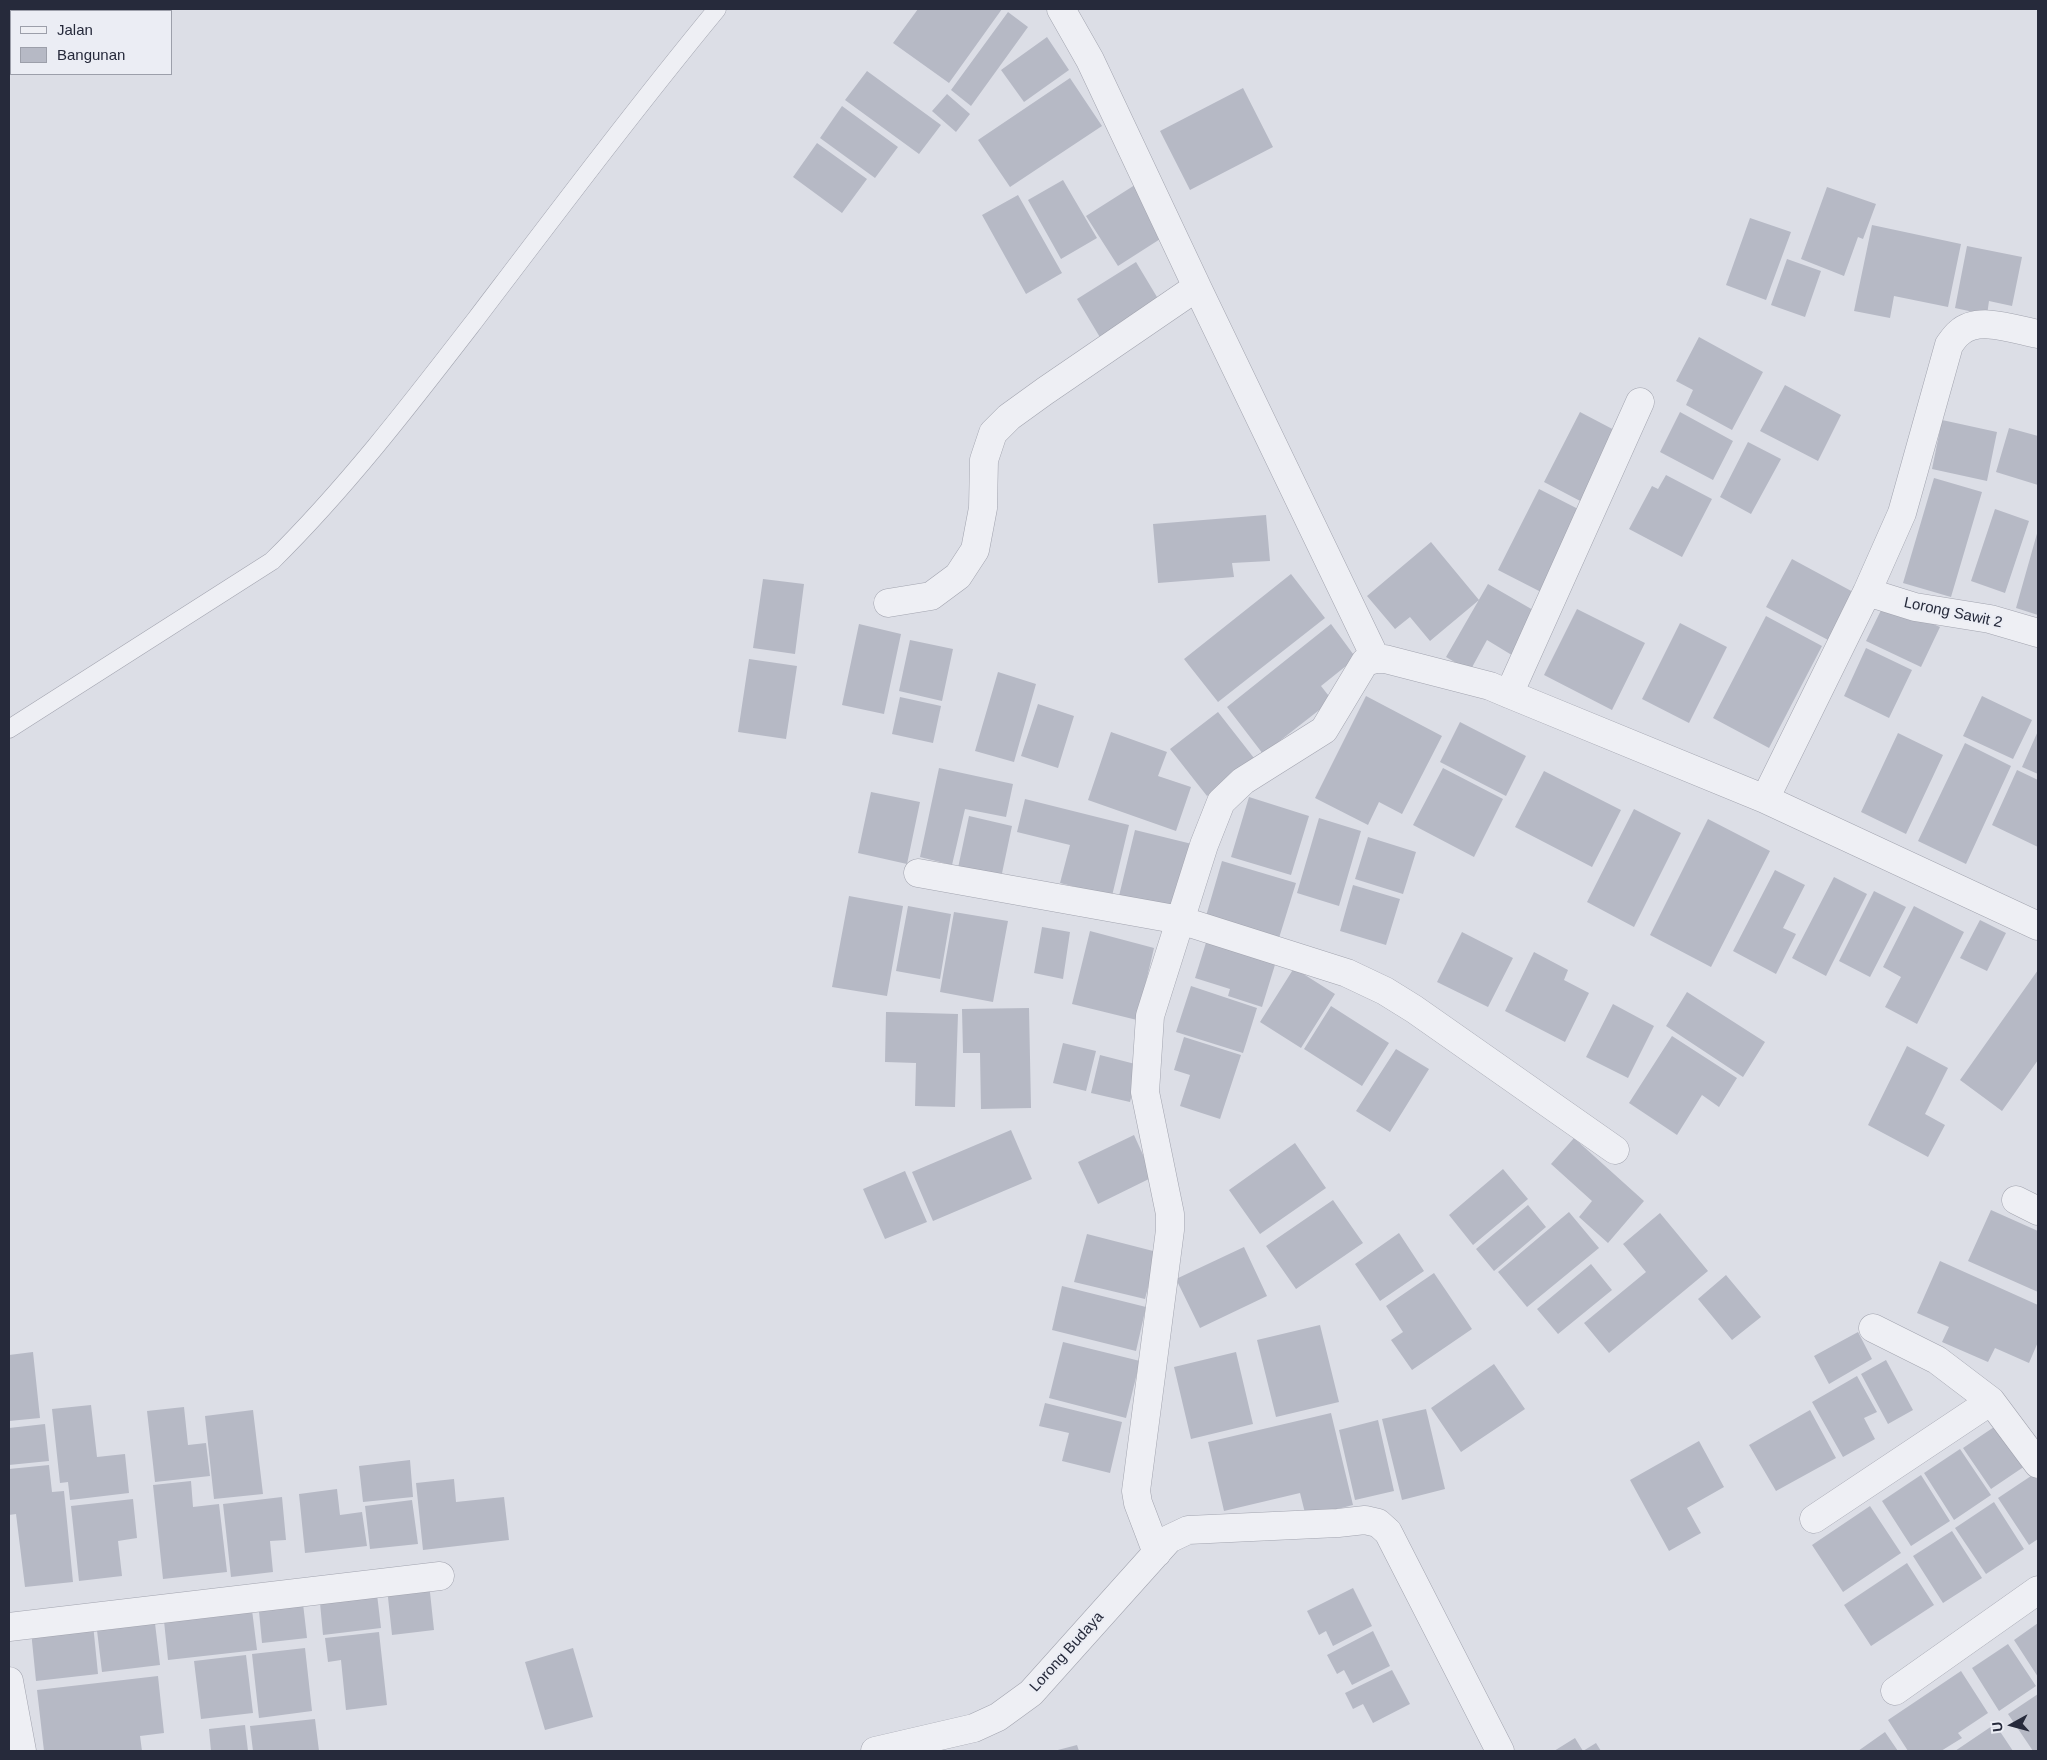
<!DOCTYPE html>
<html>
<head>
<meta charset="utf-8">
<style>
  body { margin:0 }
  #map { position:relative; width:2047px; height:1760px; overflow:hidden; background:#dcdee6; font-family:Helvetica,sans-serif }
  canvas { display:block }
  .frame { position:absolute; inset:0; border:10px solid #262a3b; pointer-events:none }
  .legend { position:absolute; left:10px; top:10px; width:162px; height:65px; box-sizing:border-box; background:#ebedf4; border:1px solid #9c9faa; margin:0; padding:6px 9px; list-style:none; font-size:15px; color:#262a3b }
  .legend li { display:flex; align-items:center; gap:10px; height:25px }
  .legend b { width:25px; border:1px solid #9c9faa }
  .north { position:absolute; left:1987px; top:1700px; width:50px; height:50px; -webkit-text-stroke:4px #ebedf4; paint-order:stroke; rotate:263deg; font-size:14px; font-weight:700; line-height:20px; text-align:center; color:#262a3b }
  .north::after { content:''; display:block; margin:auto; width:18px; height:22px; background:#262a3b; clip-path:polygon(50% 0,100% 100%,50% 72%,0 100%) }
</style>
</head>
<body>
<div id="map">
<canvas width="2047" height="1760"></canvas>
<div class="frame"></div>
<ul class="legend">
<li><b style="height:6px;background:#eeeff4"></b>Jalan</li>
<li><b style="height:14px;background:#b6b9c5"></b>Bangunan</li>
</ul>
<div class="north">U</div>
</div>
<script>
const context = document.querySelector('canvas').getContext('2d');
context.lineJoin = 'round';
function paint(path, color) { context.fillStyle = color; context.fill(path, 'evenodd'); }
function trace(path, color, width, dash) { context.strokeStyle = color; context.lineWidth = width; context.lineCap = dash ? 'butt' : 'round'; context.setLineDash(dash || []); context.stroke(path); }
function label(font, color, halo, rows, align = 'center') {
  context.font = font + ' Helvetica,sans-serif'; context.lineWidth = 4; context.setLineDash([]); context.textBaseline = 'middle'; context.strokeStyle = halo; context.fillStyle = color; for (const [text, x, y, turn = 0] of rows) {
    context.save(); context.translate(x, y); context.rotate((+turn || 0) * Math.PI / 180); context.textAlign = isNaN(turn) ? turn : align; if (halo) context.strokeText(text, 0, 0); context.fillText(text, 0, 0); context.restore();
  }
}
paint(new Path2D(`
  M918,9H1002L949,83L893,43Z
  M1008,12L1028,27L971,106L951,90Z
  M1047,37L1069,70L1024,102L1001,70Z
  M867,71L941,125L919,154L845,100Z
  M1070,78L1102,126L1010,187L978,140Z
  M1243,88L1273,147L1190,190L1160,131Z
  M947,94L970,114L956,132L932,111Z
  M842,106L898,147L875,178L820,138Z
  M817,143L867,179L842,213L793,177Z
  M1063,180L1097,238L1061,259L1028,200Z
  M1138,183L1168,234L1118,266L1086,216Z
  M1827,187L1876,204L1863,239L1858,237L1844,276L1801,259Z
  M1018,195L1062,273L1026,294L982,215Z
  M1750,218L1791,232L1766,300L1726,285Z
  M1872,225L1961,244L1948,307L1894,296L1890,318L1854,311Z
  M1967,246L2022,257L2012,306L1989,301L1987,315L1955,308Z
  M1787,259L1821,271L1805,317L1771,305Z
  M1136,262L1160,302L1101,339L1077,299Z
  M1699,337L1763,372L1732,430L1686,405L1693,390L1676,381Z
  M1785,385L1841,415L1818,461L1760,431Z
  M1580,412L1620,433L1584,503L1544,482Z
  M1680,412L1733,441L1713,480L1660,452Z
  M1942,420L1997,432L1987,481L1932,469Z
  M2009,428L2038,436V485L1996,472Z
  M1748,442L1781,459L1751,514L1720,497Z
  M1666,475L1712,499L1682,557L1629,529L1652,486L1658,489Z
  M1934,478L1982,492L1951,597L1903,583Z
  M1539,489L1582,511L1541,592L1498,570Z
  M1995,509L2029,521L2005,593L1971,581Z
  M1266,515L1270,561L1232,563L1234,577L1158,583L1153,524Z
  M2038,530V615L2016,608Z
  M1431,542L1479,600L1430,641L1410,617L1395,629L1367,596Z
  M1792,559L1855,593L1830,641L1766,607Z
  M1291,574L1325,618L1218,702L1184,659Z
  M763,579L804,584L795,654L753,648Z
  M1488,584L1540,614L1515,657L1487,640L1470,671L1446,657Z
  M1885,602L1940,627L1921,667L1866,641Z
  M1577,609L1645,643L1612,710L1544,675Z
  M1766,616L1822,646L1769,748L1713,718Z
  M1680,623L1727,647L1689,723L1642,699Z
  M859,624L901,634L884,714L842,705Z
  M1331,624L1356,658L1321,686L1332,700L1263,754L1227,707Z
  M910,640L953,649L942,701L899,691Z
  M1866,648L1912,670L1889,718L1844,696Z
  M749,659L797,666L786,739L738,732Z
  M998,672L1036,684L1014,762L975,751Z
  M1366,696L1442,736L1402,814L1379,802L1368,825L1315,798Z
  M1982,696L2032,720L2013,759L1963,736Z
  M900,697L941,706L933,743L892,734Z
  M1038,704L1074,716L1058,768L1021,756Z
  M1218,712L1254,758L1207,796L1170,749Z
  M1460,722L1526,756L1506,796L1440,762Z
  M2038,731V774L2022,767Z
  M1111,732L1167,752L1158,776L1191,787L1176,831L1088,800Z
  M1898,733L1943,755L1906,834L1861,812Z
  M1965,743L2011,766L1966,864L1918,841Z
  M939,768L1013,784L1006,817L965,809L952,865L920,857Z
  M1443,768L1503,799L1474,857L1413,825Z
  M2017,770L2038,780V847L1992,825Z
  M1544,771L1621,810L1592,867L1515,827Z
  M871,792L920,802L907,864L858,853Z
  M1249,797L1309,816L1291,875L1231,857Z
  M1025,799L1129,825L1112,896L1060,883L1070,845L1017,832Z
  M1634,809L1681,833L1634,927L1587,902Z
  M969,816L1012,826L1001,878L958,868Z
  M1319,818L1361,831L1339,906L1297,893Z
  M1708,819L1770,851L1711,967L1650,935Z
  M1135,830L1192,844L1176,909L1119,896Z
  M1368,837L1416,852L1403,894L1355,879Z
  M1222,861L1296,883L1279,938L1206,916Z
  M1775,870L1805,885L1783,928L1796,934L1776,974L1733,951Z
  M1834,877L1867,894L1826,976L1792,958Z
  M1353,885L1400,899L1386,945L1340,931Z
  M1874,891L1906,907L1870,977L1839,961Z
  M849,896L903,906L887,996L832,987Z
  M908,906L951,914L940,979L896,971Z
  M1914,906L1964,932L1917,1024L1885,1007L1901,977L1883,967Z
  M954,912L1008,921L993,1002L940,992Z
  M1980,920L2006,933L1987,971L1960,958Z
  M1042,927L1070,932L1063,979L1034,973Z
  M1090,931L1154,948L1137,1020L1072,1004Z
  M1462,932L1513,958L1488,1007L1437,982Z
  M1209,933L1278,955L1262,1007L1228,996L1230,989L1195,978Z
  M1534,952L1568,970L1564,980L1589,993L1565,1042L1505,1011Z
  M1294,968L1335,994L1301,1048L1260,1022Z
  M2038,970V1060L2002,1111L1960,1080Z
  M1191,986L1257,1008L1243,1053L1176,1032Z
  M1687,992L1765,1042L1743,1077L1666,1026Z
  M1613,1004L1654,1026L1628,1078L1586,1057Z
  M1331,1006L1389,1043L1362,1086L1304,1049Z
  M1029,1008L1031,1108L981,1109L980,1053H963L962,1009Z
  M886,1012L958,1014L955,1107L915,1106L916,1063L885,1062Z
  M1672,1036L1737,1078L1719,1107L1702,1095L1677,1135L1629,1103Z
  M1184,1037L1241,1055L1220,1119L1180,1106L1190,1075L1174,1070Z
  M1063,1043L1096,1051L1086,1091L1053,1083Z
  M1907,1046L1948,1068L1925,1114L1945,1125L1928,1157L1868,1125Z
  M1396,1049L1429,1069L1390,1132L1356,1111Z
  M1100,1055L1139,1065L1130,1102L1091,1093Z
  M1011,1130L1032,1179L933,1221L912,1172Z
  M1134,1135L1153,1177L1098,1204L1078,1162Z
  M1574,1138L1644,1201L1608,1243L1579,1217L1592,1201L1551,1164Z
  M1295,1143L1326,1188L1260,1234L1229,1190Z
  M1503,1169L1528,1199L1473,1245L1449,1215Z
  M905,1171L927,1222L885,1239L863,1189Z
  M1333,1200L1363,1243L1296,1289L1266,1246Z
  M1528,1205L1546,1227L1494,1271L1476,1249Z
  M1991,1210L2038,1231V1292L1968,1261Z
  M1569,1212L1599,1248L1527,1307L1498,1272Z
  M1660,1213L1708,1271L1609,1353L1584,1323L1646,1272L1623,1244Z
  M1399,1233L1424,1271L1380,1301L1355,1264Z
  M1087,1234L1157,1252L1145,1299L1074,1282Z
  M1244,1247L1267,1296L1200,1328L1176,1279Z
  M1940,1261L2038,1305V1342L2029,1363L1995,1348L1988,1362L1942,1342L1949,1327L1917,1313Z
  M1591,1264L1612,1290L1558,1334L1537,1309Z
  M1434,1273L1472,1329L1412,1370L1391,1340L1403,1332L1386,1306Z
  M1726,1275L1761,1317L1732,1340L1698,1299Z
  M1062,1286L1146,1307L1136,1351L1052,1330Z
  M1320,1325L1339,1402L1276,1417L1257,1340Z
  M1858,1332L1872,1359L1829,1384L1814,1356Z
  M1063,1342L1140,1361L1126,1418L1049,1398Z
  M33,1352L40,1418L9,1421V1355Z
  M1236,1352L1253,1424L1191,1439L1174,1367Z
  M1886,1360L1913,1410L1888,1424L1861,1374Z
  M1494,1364L1525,1409L1461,1452L1431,1408Z
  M1857,1376L1877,1412L1864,1418L1875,1439L1843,1457L1812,1402Z
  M1045,1403L1122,1422L1110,1473L1062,1461L1069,1433L1039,1426Z
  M91,1405L97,1457L125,1454L129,1493L70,1500L68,1482L60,1483L52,1409Z
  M184,1407L188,1445L206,1443L210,1476L155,1482L147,1411Z
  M1426,1409L1445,1489L1402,1500L1382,1419Z
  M253,1410L263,1494L214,1499L205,1416Z
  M1810,1410L1836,1458L1776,1491L1749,1445Z
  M1331,1413L1353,1505L1306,1517L1300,1493L1224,1511L1208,1442Z
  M1378,1420L1394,1491L1355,1500L1339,1430Z
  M45,1424L49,1461L9,1465V1428Z
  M1997,1425L2025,1466L1991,1489L1963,1448Z
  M1699,1441L1724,1487L1687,1508L1701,1533L1669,1551L1630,1480Z
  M1960,1449L1991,1495L1954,1520L1924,1473Z
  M410,1460L413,1497L363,1502L359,1466Z
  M49,1465L52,1492L64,1491L73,1582L25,1587L16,1514L9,1515V1469Z
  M2034,1474L2038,1481V1539L2029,1545L1998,1498Z
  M1921,1475L1950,1521L1911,1546L1882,1501Z
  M454,1479L456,1502L504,1497L509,1540L423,1550L416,1483Z
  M191,1481L193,1507L219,1504L227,1572L163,1579L153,1485Z
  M337,1489L340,1515L362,1512L367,1546L305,1553L299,1494Z
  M282,1497L286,1540L270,1541L273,1572L231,1577L223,1504Z
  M133,1499L137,1538L118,1541L122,1576L79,1581L71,1506Z
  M412,1500L418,1544L370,1549L365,1506Z
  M1994,1502L2024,1549L1986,1574L1955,1528Z
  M1870,1506L1901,1553L1843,1592L1812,1545Z
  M1952,1531L1982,1578L1943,1603L1913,1556Z
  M1907,1563L1934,1605L1871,1646L1844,1605Z
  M429,1583L434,1630L392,1635L387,1588Z
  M376,1586L381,1628L323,1635L319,1592Z
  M1353,1588L1372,1626L1333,1646L1326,1631L1319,1635L1307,1611Z
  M302,1595L307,1638L262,1643L258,1601Z
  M251,1602L257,1650L168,1660L163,1611Z
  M154,1615L160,1665L102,1672L96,1622Z
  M2038,1623V1677L2014,1640Z
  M93,1624L98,1674L36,1681L31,1631Z
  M1373,1631L1390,1666L1352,1685L1344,1670L1337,1674L1327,1655Z
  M379,1632L387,1705L346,1710L341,1660L328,1662L325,1638Z
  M2008,1644L2036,1686L1999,1711L1972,1668Z
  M305,1648L312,1711L259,1718L252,1654Z
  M573,1648L593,1717L545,1730L525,1662Z
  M246,1655L253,1713L201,1719L194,1661Z
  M1392,1670L1410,1704L1373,1723L1363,1704L1353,1709L1345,1693Z
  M1961,1671L1988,1713L1958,1733L1962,1738L1941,1751H1908L1888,1720Z
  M158,1676L164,1733L140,1736L142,1751H44L37,1690Z
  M2038,1694V1751H2033L2008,1714Z
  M315,1719L319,1751H253L250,1726Z
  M1995,1724L2013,1751H1955Z
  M245,1725L248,1751H211L209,1729Z
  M1885,1732L1898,1751H1858Z
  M1575,1738L1583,1751L1596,1743L1601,1751H1554Z
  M1077,1745L1079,1751H1054Z`), '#b6b9c5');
const service = new Path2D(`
  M9,729L272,561C347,487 412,402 476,319C555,215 634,110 717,9`);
const minor = new Path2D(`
  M1061,9L1090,60L1197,287
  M1867,592L1915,607L1990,619L2038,633
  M888,603L931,596L958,576L975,550L983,508L984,460L993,433L1009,417L1045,391L1197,287L1376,659
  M1509,694L1640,402
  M1765,799L1867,592L1902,513L1949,345C1952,341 1955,336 1959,333C1978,315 2016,330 2038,334
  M918,873L1180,920L1347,973L1385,991L1414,1009L1615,1150
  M2016,1200L2038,1211
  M1873,1328L1937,1360L1991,1401L2038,1464
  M1814,1519L1991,1401
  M1157,1553L1138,1503L1136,1491L1170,1230V1214L1145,1092L1150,1016L1204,845L1221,802L1243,781L1324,730L1365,662L1376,659H1385L1490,686L1509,694L1765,799L2038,926
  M9,1627L440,1576
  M9,1681L22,1751
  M1895,1691L2038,1590
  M875,1751L974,1728L998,1717L1031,1693L1169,1539L1188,1530L1338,1523L1365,1520L1378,1523L1388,1532L1500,1751`);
trace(service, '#a2a4af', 19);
trace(minor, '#a2a4af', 29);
trace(service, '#eeeff4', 18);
trace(minor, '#eeeff4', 28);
label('15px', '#262a3b', '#ebedf4', [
  ["Lorong Sawit 2",1953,613,12],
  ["Lorong Budaya",1067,1652,-48]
]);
</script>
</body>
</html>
